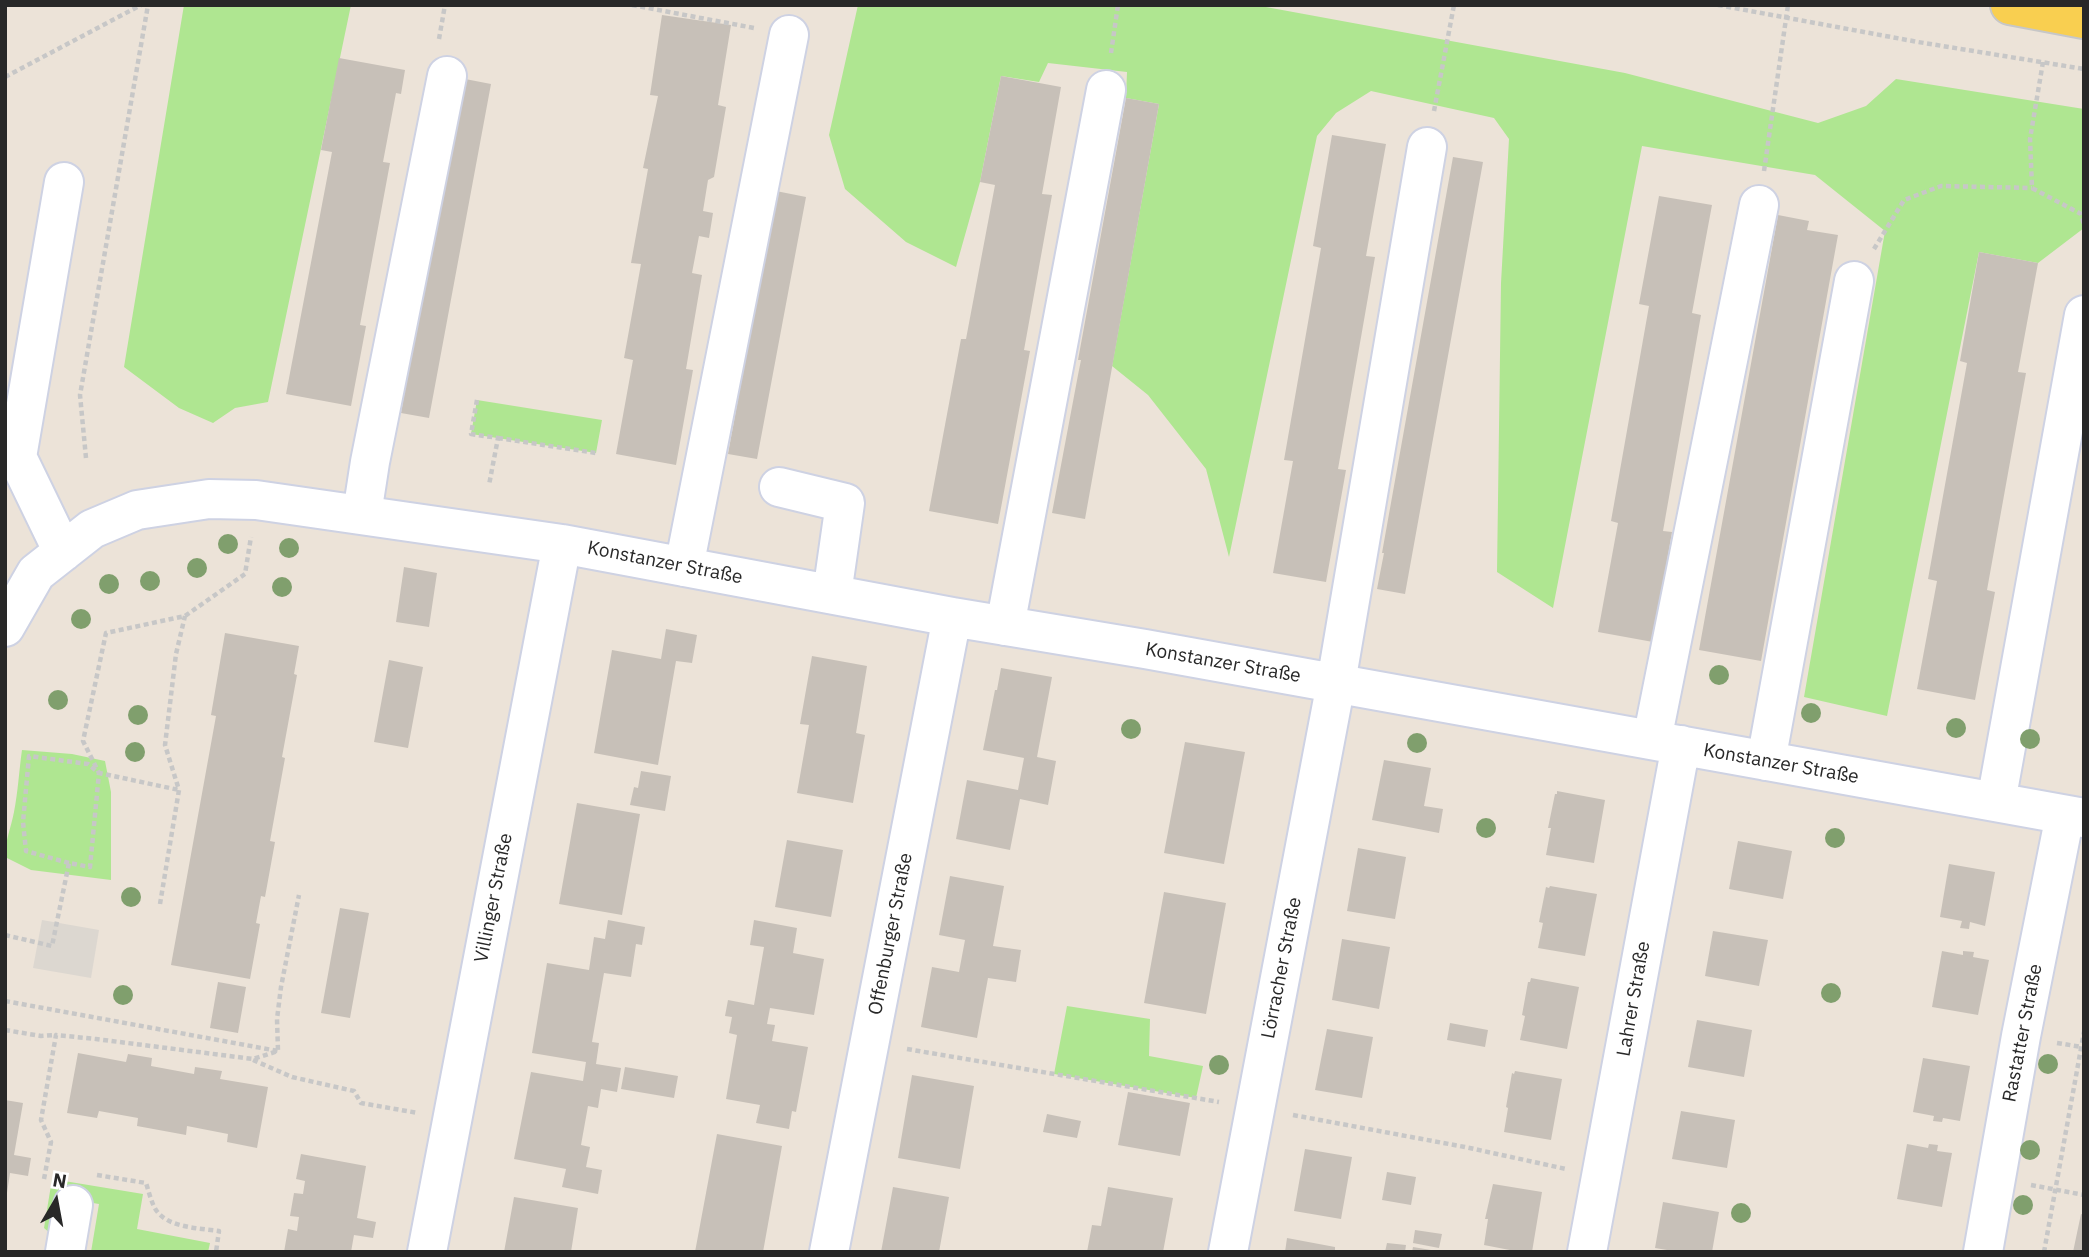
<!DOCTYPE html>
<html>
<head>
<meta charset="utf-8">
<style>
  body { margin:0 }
  #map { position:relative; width:2089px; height:1257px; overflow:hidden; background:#ece3d8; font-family:"IBM Plex Sans",sans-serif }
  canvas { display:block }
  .frame { position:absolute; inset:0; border:7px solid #282828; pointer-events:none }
  .north { position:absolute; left:21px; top:1166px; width:70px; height:70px; -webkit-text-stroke:5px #fff; paint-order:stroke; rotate:10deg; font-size:19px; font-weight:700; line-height:28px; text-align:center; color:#282828 }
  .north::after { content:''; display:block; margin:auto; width:24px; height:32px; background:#282828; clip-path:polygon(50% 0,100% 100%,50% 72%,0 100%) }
</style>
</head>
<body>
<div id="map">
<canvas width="2089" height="1257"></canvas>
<div class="frame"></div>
<div class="north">N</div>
</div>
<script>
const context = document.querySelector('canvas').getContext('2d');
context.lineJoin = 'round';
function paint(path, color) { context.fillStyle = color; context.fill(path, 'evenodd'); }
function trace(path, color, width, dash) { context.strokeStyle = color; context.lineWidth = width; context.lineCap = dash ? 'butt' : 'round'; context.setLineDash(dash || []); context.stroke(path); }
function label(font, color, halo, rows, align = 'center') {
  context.font = font + ' "IBM Plex Sans",sans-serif'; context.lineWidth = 6; context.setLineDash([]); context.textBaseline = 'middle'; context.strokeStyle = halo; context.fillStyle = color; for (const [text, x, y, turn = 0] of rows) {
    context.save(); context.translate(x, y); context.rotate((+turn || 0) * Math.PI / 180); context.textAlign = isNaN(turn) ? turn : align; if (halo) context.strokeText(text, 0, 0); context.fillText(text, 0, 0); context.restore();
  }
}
paint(new Path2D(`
  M184,5H351L268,402L235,408L213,423L179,408L124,367Z
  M858,5H1255L1625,73L1818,123L1866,106L1896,79L2084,109V228L2038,263L1979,252L1887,716L1804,697L1885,231L1815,175L1642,146L1553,608L1497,572L1501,283L1509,139L1494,118L1371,91L1336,113L1317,136L1229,557L1206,469L1148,395L1112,366L1159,104L1126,98L1127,72L1048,63L1039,82L1001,76L980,182L956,267L906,242L845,189L829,135Z
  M477,400L602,420L596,453L471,434Z
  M22,750L72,754L105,761L111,792V880L31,870L5,857C5,841 11,828 14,812C18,792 19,771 22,750Z
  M1067,1006L1150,1019L1149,1056L1203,1066L1196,1098L1054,1074Z
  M52,1179L143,1194L137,1229L210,1243L208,1252H91L99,1204L57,1197L51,1234L44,1228Z`), '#afe691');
paint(new Path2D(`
  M42,920L99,930L91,978L33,968Z`), '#dcd7d0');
paint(new Path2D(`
  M662,15L731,25L718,105L726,107L714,177L708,180L703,211L713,213L709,238L699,236L692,273L702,275L686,369L693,370L676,465L616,454L633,360L624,358L641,264L631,263L648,169L643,168L658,96L650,95Z
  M339,58L405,70L401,94L396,93L383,162L390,163L360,325L366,326L351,406L286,394L332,152L321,150Z
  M1001,76L1061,87L1042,194L1052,195L1024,350L1030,351L998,524L929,511L961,339H966L995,185L980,182Z
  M460,78L491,84L429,418L401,413Z
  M1126,98L1159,104L1085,519L1052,513L1078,375L1081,360H1078Z
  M1332,135L1386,144L1366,256L1375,257L1338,469L1346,470L1326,582L1273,573L1293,461L1284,460L1321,248L1313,246Z
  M1453,157L1483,162L1405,594L1377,589L1384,553H1382Z
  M776,191L806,197L757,459L728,454Z
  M1659,196L1712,205L1692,313L1701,315L1663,531L1672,532L1653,642L1598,632L1618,523L1611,521L1649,306L1639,304Z
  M1778,215L1809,221L1807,230L1838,235L1761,661L1699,650Z
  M1979,252L2038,263L2018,372L2026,373L1987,590L1995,592L1975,700L1917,689L1937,581L1928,579L1967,363L1960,361Z
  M404,567L437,573L429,627L396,622Z
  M666,629L697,635L692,663L676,661L658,765L594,753L612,650L661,659Z
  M225,633L299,646L294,674L297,675L282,757L285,758L270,841L275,842L265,897L261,896L256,923L260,924L250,979L171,965L216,716L211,715Z
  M812,656L867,666L856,733L865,735L853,803L797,793L809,725L800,724Z
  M389,660L423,667L408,748L374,742Z
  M1001,668L1052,677L1037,757L1056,761L1048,805L1020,799L1010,850L956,839L967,780L1018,790L1024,758L983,750L995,690H997Z
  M1185,742L1245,752L1224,864L1164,853Z
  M1384,760L1431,768L1424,806L1443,809L1439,833L1372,820Z
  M641,771L671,776L665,811L630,805L634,787L638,788Z
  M1557,791L1605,800L1594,863L1546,855L1551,828H1548L1555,794H1557Z
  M577,803L640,814L622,915L559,904Z
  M787,840L843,850L831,917L775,907Z
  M1738,841L1792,851L1783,899L1729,889Z
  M1358,848L1406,857L1395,919L1347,911Z
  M1949,864L1995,872L1985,926L1970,922L1969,929L1960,928L1962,921L1940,917Z
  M950,876L1004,886L993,946L1021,950L1016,982L988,978L977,1038L921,1027L932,967L959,972L965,940L939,935Z
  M1550,886L1597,894L1585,956L1538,948L1543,923L1539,922L1546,887L1549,888Z
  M1164,892L1226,903L1206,1014L1144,1003Z
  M340,908L369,913L350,1018L321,1013Z
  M608,920L645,927L642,945L636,944L631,977L604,973L592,1042L599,1043L596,1064L621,1068L617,1092L601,1089L598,1108L588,1106L581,1145L590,1147L586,1167L602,1170L598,1194L562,1187L566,1169L514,1159L531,1072L583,1081L586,1062L532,1053L547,963L589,970L594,937L605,939Z
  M754,920L797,928L793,953L824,959L814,1015L770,1008L767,1024L775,1025L772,1041L808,1047L796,1112L792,1111L789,1129L756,1123L760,1105L726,1099L737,1035L729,1033L732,1017L725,1016L728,1000L754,1005L764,947L750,945Z
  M1713,931L1768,940L1759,986L1705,976Z
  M1342,939L1390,947L1379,1009L1332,1000Z
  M1942,951L1963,955V951L1974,952L1973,957L1989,960L1978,1015L1932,1007Z
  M1531,978L1579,987L1567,1049L1520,1040L1525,1016L1522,1015L1528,982H1530Z
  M218,982L246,987L238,1033L210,1028Z
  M1697,1020L1752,1030L1744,1077L1688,1067Z
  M1450,1023L1488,1030L1485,1047L1447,1040Z
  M1327,1029L1373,1037L1362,1098L1315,1090Z
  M78,1053L126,1062L128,1054L152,1058L151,1066L194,1074L195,1067L222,1071L220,1079L268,1087L257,1148L227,1142L228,1134L187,1126L186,1135L137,1126L138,1118L99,1111L97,1118L67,1113Z
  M1923,1058L1970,1066L1960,1121L1943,1118L1942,1122L1933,1121L1934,1116L1913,1112Z
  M625,1067L678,1076L674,1098L621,1089Z
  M1515,1071L1562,1079L1551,1140L1504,1132L1508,1108L1506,1107L1512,1073L1514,1074Z
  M912,1075L974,1086L960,1169L898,1158Z
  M1128,1092L1190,1103L1180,1156L1118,1145Z
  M5,1100L23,1103L14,1155L31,1158L28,1176L10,1173L7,1193Z
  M1681,1111L1735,1120L1727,1168L1672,1159Z
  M1047,1114L1081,1121L1077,1138L1043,1132Z
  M717,1134L782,1146L763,1252H695Z
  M1907,1144L1928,1148L1929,1144L1938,1145L1937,1151L1952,1153L1942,1207L1897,1199Z
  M1305,1149L1352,1157L1341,1219L1294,1211Z
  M301,1154L366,1166L357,1218L376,1222L373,1238L354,1235L351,1252H284L288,1229L297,1231L299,1217L290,1216L294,1193L303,1194L305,1181L296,1179Z
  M1387,1172L1416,1177L1411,1205L1382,1200Z
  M1493,1184L1542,1192L1532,1252H1520L1484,1245L1488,1219H1485Z
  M893,1187L949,1197L939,1252H881Z
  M1108,1187L1173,1198L1163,1252H1087L1092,1225L1101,1226Z
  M514,1197L578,1208L571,1252H504Z
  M1663,1202L1719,1212L1712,1252H1679L1655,1248Z
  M2081,1214L2084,1215V1252H2073Z
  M1415,1230L1442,1234L1439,1248L1413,1243Z
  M1287,1238L1335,1247V1252H1285Z
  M1387,1243L1406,1245L1405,1252H1385Z
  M1413,1247L1431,1250V1252H1412Z`), '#c7c0b8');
const minor = new Path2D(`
  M779,487L845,503L832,594
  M362,514L370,462L447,76
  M63,552L17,457L64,182
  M684,567L789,35
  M1005,626L1106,90
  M5,627L36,573L92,529L137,510L209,499L256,500L562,544L952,617L1145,649L2084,818
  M1652,740L1759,205
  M1766,761L1854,281
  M1996,802L2084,315
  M65,1252L73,1205
  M427,1252L562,544
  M829,1252L952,617
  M1228,1252L1336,683L1427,147
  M1587,1252L1681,745
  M1983,1252L2021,1036L2065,815`);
const major = new Path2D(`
  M2010,5L2084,19`);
trace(minor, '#ced2e3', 42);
trace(major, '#c7c7c7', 42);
trace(new Path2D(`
  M632,5L754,28
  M1718,5L1918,42L2084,69
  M439,39L445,5
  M1111,53L1118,5
  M2043,62L2030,139L2032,188L2081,214L2084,225
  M5,77L141,5
  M1434,111L1454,5
  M1764,171L1788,5
  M1874,249L1904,200L1941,186L2032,188
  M477,400L471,434L498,438L489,485
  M498,438L596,453
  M86,458L80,395L148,5
  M69,863L26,851L23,822L29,756L88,764L99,773L179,790
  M160,904L179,790L165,745L176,654L185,616
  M5,935L52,946L69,863L90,867L99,773L83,741L106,633L185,616L245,574L251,537
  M5,1001L278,1051
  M5,1030L41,1036L56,1035
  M2057,1043L2082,1047
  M907,1049L1219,1102
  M253,1060L292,1077L354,1091L361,1103L418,1113
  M1293,1115L1465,1147L1566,1169
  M97,1175L146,1183C149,1192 151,1202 156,1210C168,1228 199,1228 219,1231L216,1252
  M44,1179L51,1142L41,1120L56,1035L96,1039L253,1059L278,1051L277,1019L281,987L299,895
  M2031,1185L2084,1195
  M2044,1252L2084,1032`), '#c7c7c7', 4.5, [5, 3.5]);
trace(minor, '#fff', 38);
trace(major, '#f9cf50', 38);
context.fillStyle = '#809f6d';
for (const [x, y] of [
  [228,544],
  [289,548],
  [197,568],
  [150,581],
  [109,584],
  [282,587],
  [81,619],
  [1719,675],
  [58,700],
  [1811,713],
  [138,715],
  [1956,728],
  [1131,729],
  [2030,739],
  [1417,743],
  [135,752],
  [1486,828],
  [1835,838],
  [131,897],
  [1831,993],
  [123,995],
  [2048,1064],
  [1219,1065],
  [2030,1150],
  [2023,1205],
  [1741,1213]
]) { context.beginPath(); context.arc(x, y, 10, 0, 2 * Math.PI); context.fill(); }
label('19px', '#282828', '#fff', [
  ["Konstanzer Straße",665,563,11],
  ["Konstanzer Straße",1223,663,10],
  ["Konstanzer Straße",1781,764,10],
  ["Villinger Straße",494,898,-79],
  ["Offenburger Straße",891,934,-79],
  ["Lörracher Straße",1282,968,-79],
  ["Lahrer Straße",1634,999,-80],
  ["Rastatter Straße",2023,1033,-79]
]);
</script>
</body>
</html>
